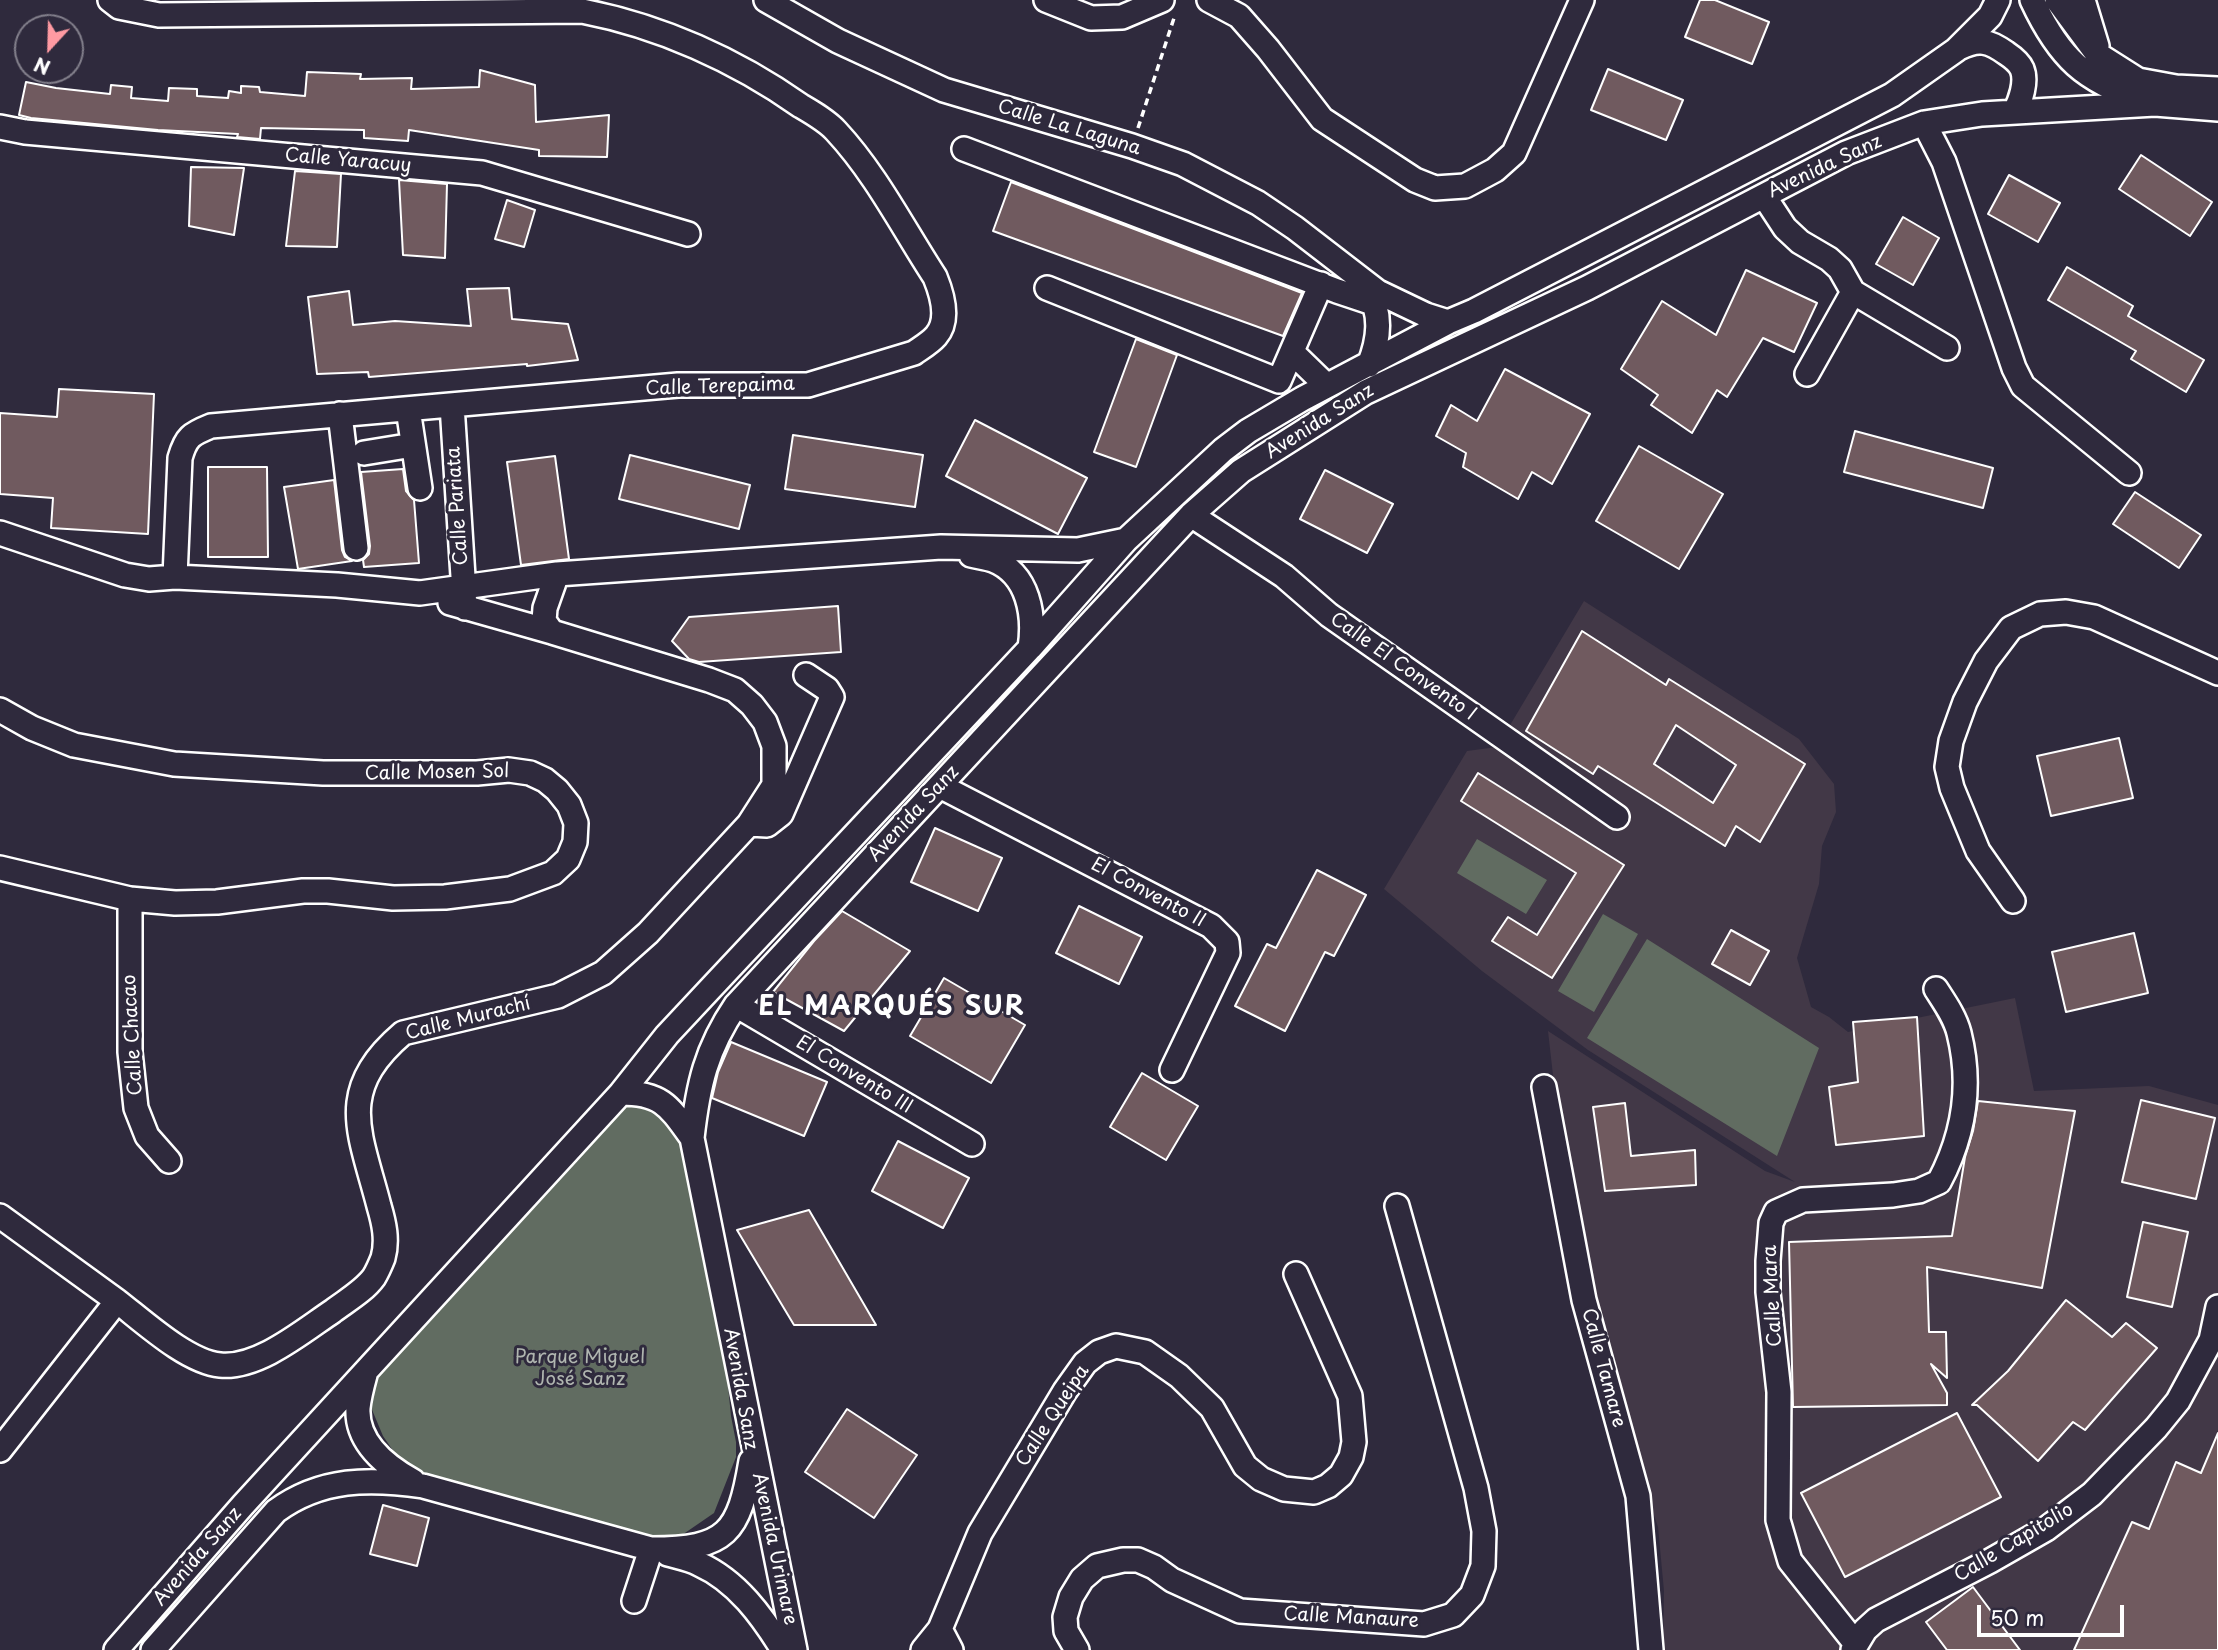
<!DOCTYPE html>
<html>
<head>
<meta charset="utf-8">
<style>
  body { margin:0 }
  #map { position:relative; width:2218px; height:1650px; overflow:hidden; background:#2f2a3d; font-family:"Playpen Sans",sans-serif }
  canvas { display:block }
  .north { position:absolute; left:14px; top:14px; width:70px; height:70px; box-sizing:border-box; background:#2f2a3d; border:2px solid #827f8b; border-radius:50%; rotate:202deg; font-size:19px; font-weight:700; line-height:28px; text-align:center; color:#fff }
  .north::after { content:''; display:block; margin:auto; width:24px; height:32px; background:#ff9aa2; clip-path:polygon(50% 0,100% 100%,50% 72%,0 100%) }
  .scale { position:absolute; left:1977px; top:1605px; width:147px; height:32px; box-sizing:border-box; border:4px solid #fff; border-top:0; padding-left:9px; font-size:21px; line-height:24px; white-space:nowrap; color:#fff; -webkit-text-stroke:5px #2f2a3d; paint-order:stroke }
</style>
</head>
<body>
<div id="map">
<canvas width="2218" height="1650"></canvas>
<div class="north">N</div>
<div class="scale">50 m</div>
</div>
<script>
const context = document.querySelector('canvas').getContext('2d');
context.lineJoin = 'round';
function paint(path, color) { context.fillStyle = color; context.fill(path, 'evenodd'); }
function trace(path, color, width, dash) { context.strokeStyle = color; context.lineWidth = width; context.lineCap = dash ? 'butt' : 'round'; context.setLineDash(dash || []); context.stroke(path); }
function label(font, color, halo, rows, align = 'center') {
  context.font = font + ' "Playpen Sans",sans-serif'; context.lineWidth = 6; context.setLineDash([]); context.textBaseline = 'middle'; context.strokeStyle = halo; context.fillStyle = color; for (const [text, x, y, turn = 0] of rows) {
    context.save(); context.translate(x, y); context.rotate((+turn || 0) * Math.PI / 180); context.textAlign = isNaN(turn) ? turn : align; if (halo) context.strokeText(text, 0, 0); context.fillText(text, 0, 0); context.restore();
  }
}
paint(new Path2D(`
  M1584,601L1799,739L1834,784L1836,812L1822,846L1819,884L1797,958L1811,1007L1829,1017L1848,1032L2015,998L2034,1091L2149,1086L2218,1105V1650H1663L1664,1591L1658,1527L1612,1392L1562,1155L1548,1031L1765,1171L1795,1182L1588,1050L1482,971L1384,889L1467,751L1497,747Z`), '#423847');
paint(new Path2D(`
  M1477,839L1547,880L1526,914L1457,873Z
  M1603,914L1638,934L1594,1012L1558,991Z
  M1647,939L1819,1048L1777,1156L1587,1038Z
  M639,1095L680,1130L721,1315L731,1416L736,1442V1457L714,1513L682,1535L660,1540L425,1477L396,1455L383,1436L370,1405L371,1380L622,1100Z`), '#616c61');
const building = new Path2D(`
  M1700,0H1715L1769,22L1752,64L1685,37Z
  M1608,69L1683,100L1666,140L1591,110Z
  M480,70L535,85L536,122L609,115L607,157L539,156V150L409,130L408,141L364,138V130L261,128L260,139L237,137L238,134L158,130L31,118L19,115L26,82L56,88L110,94L111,85L132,87L131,98L168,101L169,88L197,89V96L228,98L229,91L241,93V86L259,87L260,92L305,96L307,72L361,74L360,79L412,78L411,89L479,87Z
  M2141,155L2212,202L2190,236L2119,189Z
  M191,167L244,168L234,235L189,226Z
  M295,171L341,174L337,247L286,246Z
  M2009,175L2060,203L2038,242L1988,214Z
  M399,180L447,184L445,258L403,255Z
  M1011,182L1302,293L1283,336L993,231Z
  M507,200L535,210L524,247L495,239Z
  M1903,217L1939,238L1913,285L1876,264Z
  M2067,267L2133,306L2128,316L2204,360L2186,392L2131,359L2136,351L2048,300Z
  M1746,270L1817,303L1794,352L1763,338L1727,397L1717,390L1692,433L1651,405L1658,395L1621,369L1662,301L1716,335Z
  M509,288L512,319L568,324L578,360L527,366V364L369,377L368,372L317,374L308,297L349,291L353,325L395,321L471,326L467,289Z
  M1136,339L1177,355L1136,467L1094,452Z
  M1505,369L1590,414L1552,484L1532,472L1518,499L1463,467L1466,453L1436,436L1451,405L1477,421Z
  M59,389L154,394L148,534L51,528L53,498L0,494V413L57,417Z
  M975,420L1087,478L1058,534L946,476Z
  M1855,431L1993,468L1983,508L1844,472Z
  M793,435L923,455L915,507L785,489Z
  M1639,446L1723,494L1679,569L1596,521Z
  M630,455L750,485L739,529L619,499Z
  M555,456L569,559L521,565L507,462Z
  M208,467H267L268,557H208Z
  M403,469L406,491L414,500L419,563L364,567L363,560L369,554L370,546L361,472Z
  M1325,470L1393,504L1367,553L1300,519Z
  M334,480L342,550L345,557L352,561L298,569L284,487Z
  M2135,492L2201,535L2179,568L2113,524Z
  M838,606L841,652L699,662L689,659L672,641L689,617Z
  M1582,631L1666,685L1669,679L1805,764L1760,842L1736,826L1725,846L1598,766L1593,774L1526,731ZM1676,725L1736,765L1713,803L1654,764Z
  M2119,738L2133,798L2051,816L2037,756Z
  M1478,773L1624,865L1552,978L1492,941L1508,917L1537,935L1576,873L1461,801Z
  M935,828L1002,858L978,911L911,882Z
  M1317,870L1366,895L1334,956L1325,952L1285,1031L1235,1006L1267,944L1276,948Z
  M1079,906L1142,937L1119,984L1056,953Z
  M842,911L910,951L844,1031L773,992L814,941Z
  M1731,930L1769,951L1750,985L1712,964Z
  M2134,933L2148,993L2066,1012L2052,952Z
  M944,978L1025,1025L991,1083L910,1036Z
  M1917,1017L1924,1136L1836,1145L1829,1087L1858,1082L1853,1022Z
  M731,1042L827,1082L804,1136L712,1098L718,1072Z
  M1142,1073L1198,1106L1166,1160L1110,1127Z
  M2141,1100L2215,1118L2196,1199L2122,1182Z
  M1978,1101L2075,1111L2042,1288L1927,1267L1929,1332H1946L1947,1378L1931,1364L1947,1393V1405L1793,1407L1789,1242L1952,1236L1965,1157L1973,1131Z
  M1625,1103L1631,1156L1695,1150L1696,1185L1605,1191L1593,1107Z
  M898,1141L969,1178L943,1228L872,1191Z
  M809,1210L876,1325H794L737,1230Z
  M2143,1222L2188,1232L2172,1307L2127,1297Z
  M2066,1300L2112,1337L2126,1323L2157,1348L2085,1430L2073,1422L2038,1461L1977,1405H1972L2008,1371Z
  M847,1409L917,1455L874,1518L805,1472Z
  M1957,1413L2001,1497L1845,1577L1801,1493Z
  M2218,1433V1650H2074L2132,1522L2149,1529L2176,1462L2201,1473Z
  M383,1505L429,1518L417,1566L370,1554Z
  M1973,1587L2020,1650H1947L1926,1622Z`);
paint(building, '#705a5f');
trace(building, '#fff', 2);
const minor = new Path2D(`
  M110,0L119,7L159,15L582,11C660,26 736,60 801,106C813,113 827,121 836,131C876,174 903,228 935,277C942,294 950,320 936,336C930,343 921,348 914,353L808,385H678L211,426C191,434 186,437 180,458L175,577
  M766,0L838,41L944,90L1132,146L1183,164L1258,203L1295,228L1378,292L1426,315L1448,322
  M1046,0L1091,18L1122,17L1162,0
  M1209,0L1239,16L1268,49L1322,119L1415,180L1435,188L1465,186L1495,170L1514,153L1582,0
  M2032,0C2059,58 2084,81 2145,101
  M2057,0L2097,54L2138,80L2176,87L2218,89
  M2083,0L2097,46
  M1959,48C1979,38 1989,41 2006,53C2012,57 2019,62 2022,69C2027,81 2021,101 2014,112
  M1924,123L1944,162L2014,368L2023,386L2129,473
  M0,127L25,132L482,173L688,234
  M964,149L1337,291L1373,303
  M1764,196L1785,228L1800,242L1829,259L1840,269L1853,292L1947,348
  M1047,288L1279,381L1321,284
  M1367,289C1383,314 1379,340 1369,365
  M1292,352L1327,386
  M1807,374L1853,292
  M452,405L465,608
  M408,409L420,488
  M340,414L356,548
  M364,453L413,445
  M1191,515L1284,576L1329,615L1617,817
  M0,533L125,575L149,579L175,577L337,585L420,593L557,574L941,547L1078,550L1126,540
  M971,555C979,557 987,558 993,560C1029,574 1035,616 1030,648
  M450,603L552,632
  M0,710L32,728L74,745L174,764L323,773H477L509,770L530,773L545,780L557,790L569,805L576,823L575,842L568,859L553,873L510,889L445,897L393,898L328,891H303L217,902L175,903L130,899L0,868
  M940,786L1211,926L1227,942L1228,953L1172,1070
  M749,824L767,825L781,814L832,697L827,689L806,675
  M130,899V1052L136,1108L147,1136L169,1161
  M2013,901L1978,851L1952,788L1947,767L1951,741L1965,702L1986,661L2011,628L2040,614L2066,612L2094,617L2218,673
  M736,1005L972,1144
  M1544,1087L1584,1300L1638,1496L1651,1650
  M621,1093C662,1093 669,1106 692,1138
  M0,1216L117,1301
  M365,1375C362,1386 359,1397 358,1408C356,1443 386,1466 413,1481
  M0,1450L117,1301C143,1321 187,1362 220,1365C258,1369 303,1331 333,1311C346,1301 364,1291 374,1277C377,1272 381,1263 383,1258C388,1240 384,1223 379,1206C360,1132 335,1091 403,1033L558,996L603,973L648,933L749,824L774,785V746L765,722L752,705L735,690L709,680L552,632L544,621L545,608L557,574
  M668,1554C678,1557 690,1559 699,1564C737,1581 762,1616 783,1650
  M634,1601L651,1549
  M940,1629L951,1650
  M1856,1644L1790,1561L1778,1520L1779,1392L1768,1292V1261L1771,1223L1776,1212L1803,1200L1893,1195L1919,1191L1939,1182C1964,1135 1972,1085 1959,1033C1955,1017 1945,1003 1936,989
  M116,1650L243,1505L621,1093L667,1035L710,989L1030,648L1126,540L1223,450L1248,431L1302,399L1448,322L1474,311L1892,95L1956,50L1990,16L1998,0
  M153,1650L276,1511C321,1478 370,1478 423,1486L651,1549C727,1549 739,1533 751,1461
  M795,1650L692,1138C698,1085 706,1049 736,1005L1191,515L1241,471L1366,392L1587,288L1846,153L1924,123L1982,114L2155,104L2218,109
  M923,1650L940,1629L980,1533L1065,1391L1085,1363L1099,1352L1116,1346L1145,1352L1179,1376L1212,1408L1245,1466L1261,1479L1284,1489L1314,1492L1328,1486L1341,1475L1351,1457L1354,1442L1350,1396L1296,1274
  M1077,1650L1066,1631L1065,1617L1071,1597L1082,1579L1097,1566L1123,1560H1138L1154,1567L1172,1580L1240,1611L1424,1624L1453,1615L1472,1595L1483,1566L1484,1531L1476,1488L1397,1206
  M1853,1650L1865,1630L1876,1620L1990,1561L2046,1529L2092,1494L2156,1428L2178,1401L2211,1340L2218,1307`);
trace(minor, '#fff', 28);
trace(new Path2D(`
  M1138,128L1175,15`), '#fff', 3.5, [7, 5]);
trace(minor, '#2f2a3d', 23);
label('19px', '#fff', '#2f2a3d', [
  ["Calle La Laguna",1069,128,17],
  ["Calle Yaracuy",348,161,5],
  ["Avenida Sanz",1825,167,-25],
  ["Calle Terepaima",720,387,-2],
  ["Avenida Sanz",1320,422,-32],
  ["Calle Pariata",458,506,-94],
  ["Calle El Convento I",1403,667,35],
  ["Calle Mosen Sol",437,773,-1],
  ["Avenida Sanz",914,814,-47],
  ["El Convento II",1148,893,28],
  ["Calle Murachí",468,1019,-14],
  ["Calle Chacao",133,1035,-93],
  ["El Convento III",854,1075,31],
  ["Calle Mara",1773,1296,-93],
  ["Calle Tamare",1603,1368,75],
  ["Avenida Sanz",740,1389,80],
  ["Calle Queipa",1053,1416,-57],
  ["Calle Capitolio",2014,1543,-31],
  ["Avenida Urimare",774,1549,78],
  ["Avenida Sanz",198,1557,-49],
  ["Calle Manaure",1351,1618,3]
]);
label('19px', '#b0b6b0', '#2f2a3d', [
  ["Parque Miguel",580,1358],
  ["José Sanz",580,1380]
]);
context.letterSpacing = '2px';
label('bold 26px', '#fff', '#2f2a3d', [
  ["EL MARQUÉS SUR",892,1008]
]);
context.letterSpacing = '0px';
</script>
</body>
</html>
